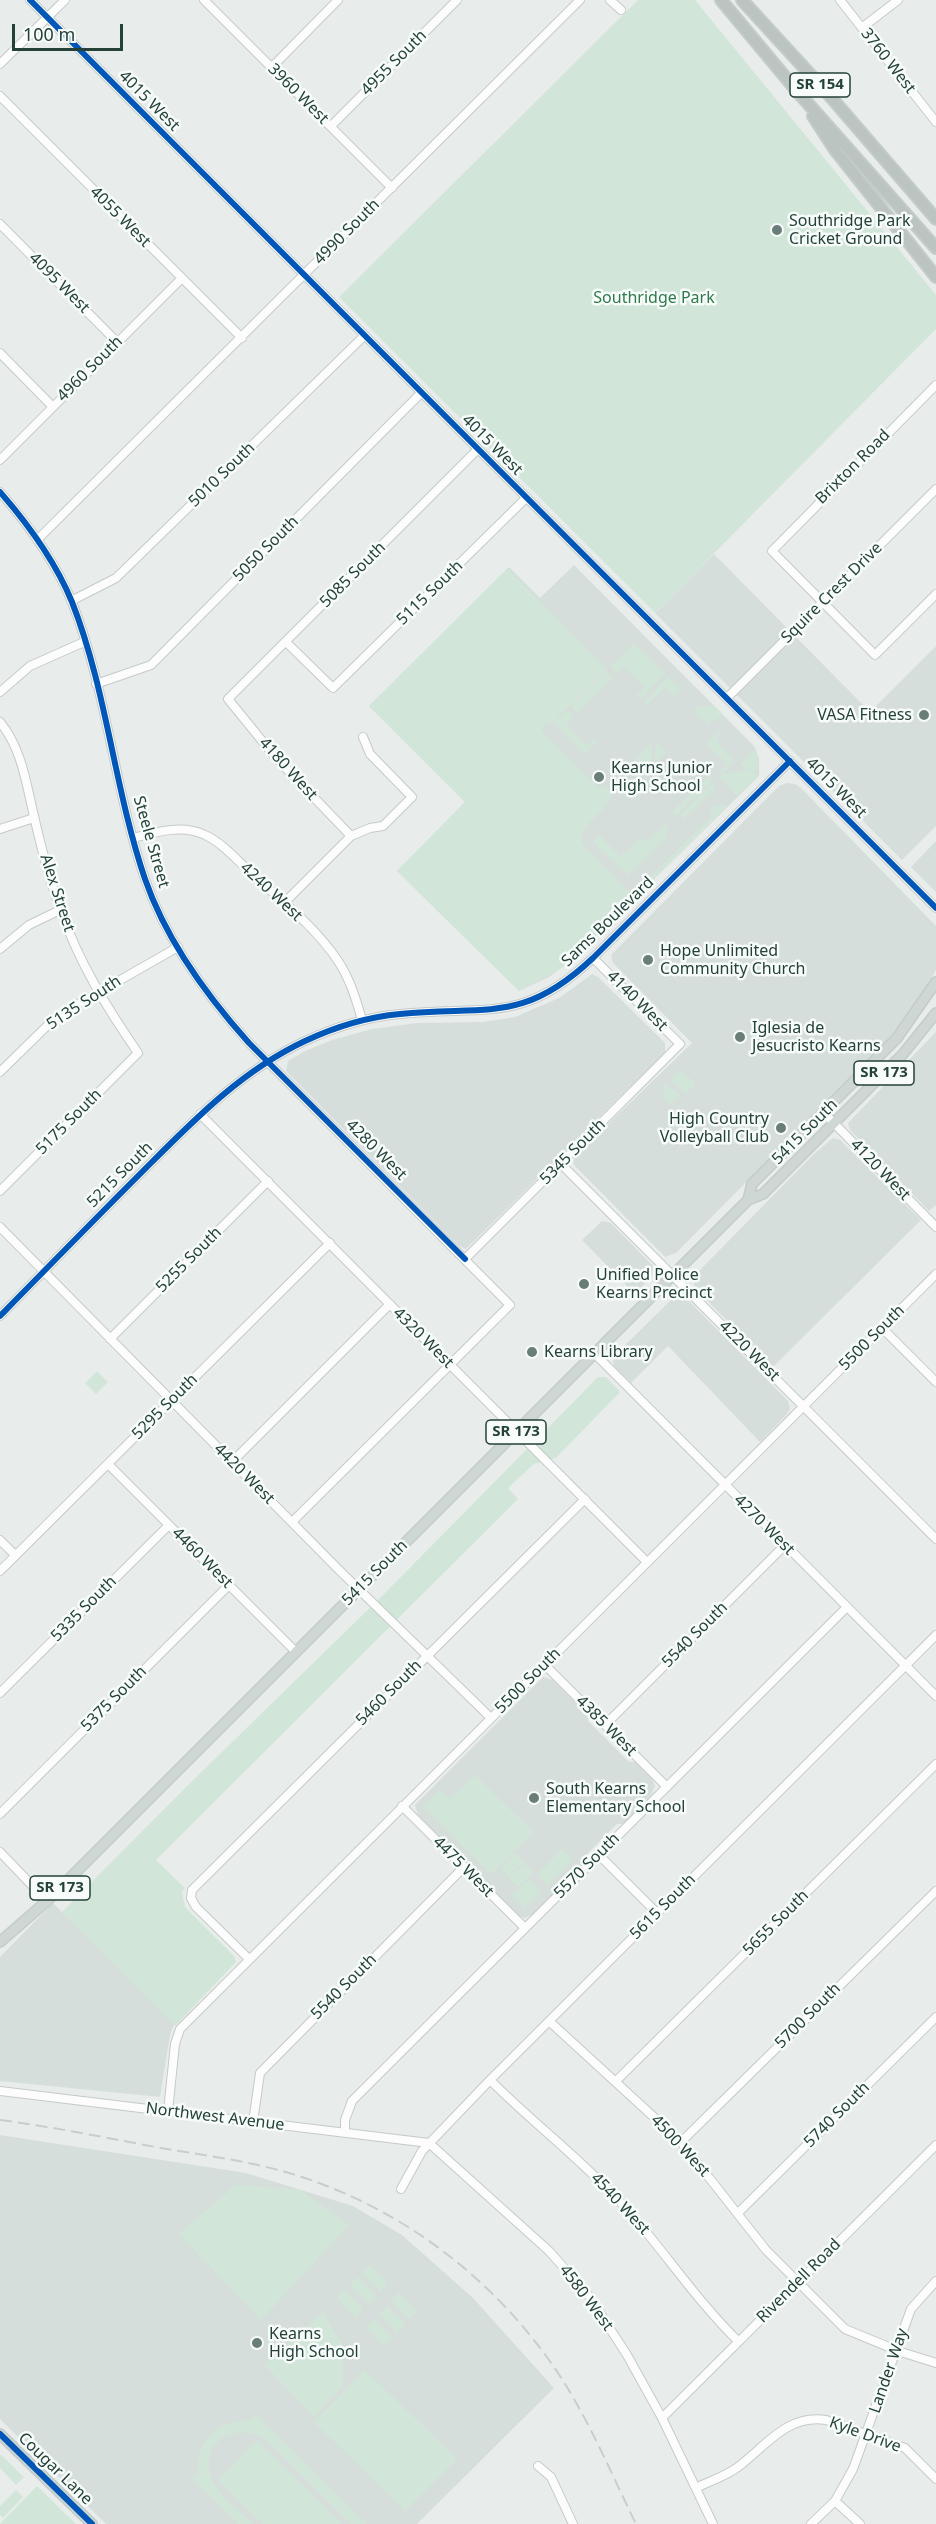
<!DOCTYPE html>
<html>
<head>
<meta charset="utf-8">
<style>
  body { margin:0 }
  #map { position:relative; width:936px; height:2524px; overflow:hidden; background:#e8edeb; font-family:"Noto Sans",sans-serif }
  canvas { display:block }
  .scale { position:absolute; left:12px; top:24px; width:111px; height:27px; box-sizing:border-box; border:3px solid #24423a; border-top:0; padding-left:8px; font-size:18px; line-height:21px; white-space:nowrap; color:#24423a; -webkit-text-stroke:4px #f7fbf9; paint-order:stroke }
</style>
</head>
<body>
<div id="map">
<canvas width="936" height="2524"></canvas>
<div class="scale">100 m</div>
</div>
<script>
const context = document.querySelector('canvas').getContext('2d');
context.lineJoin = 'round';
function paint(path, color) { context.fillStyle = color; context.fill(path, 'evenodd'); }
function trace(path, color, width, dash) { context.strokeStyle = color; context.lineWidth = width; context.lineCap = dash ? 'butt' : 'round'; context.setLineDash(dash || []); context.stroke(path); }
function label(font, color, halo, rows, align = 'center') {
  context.font = font + ' "Noto Sans",sans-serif'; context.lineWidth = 5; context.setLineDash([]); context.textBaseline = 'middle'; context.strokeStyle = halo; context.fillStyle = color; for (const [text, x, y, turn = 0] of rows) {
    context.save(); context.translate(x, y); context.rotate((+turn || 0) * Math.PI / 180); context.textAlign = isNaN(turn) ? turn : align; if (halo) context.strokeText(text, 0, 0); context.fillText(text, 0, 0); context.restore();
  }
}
paint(new Path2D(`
  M714,554L870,712L936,646V826L902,860L655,613Z
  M574,565L755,747L759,759V776L575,957L549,977L519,991L397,871L465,802L369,706L509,567L540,598Z
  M787,783L795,784L801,788L936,926V970L921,996L890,1037L676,1253L665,1257L573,1164L575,1156L692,1043L613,963L611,955L779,786Z
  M936,841V892L911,867Z
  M592,974L598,977L665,1043V1052L466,1249L459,1246L286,1071L288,1061L303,1052L332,1040L372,1029L417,1023L483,1022L515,1017L559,998Z
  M936,1032V1205L929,1211L850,1130L848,1123Z
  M833,1138L840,1140L921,1220L773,1367L695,1288L692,1278L814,1154Z
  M602,1221L611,1223L653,1266L652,1276L635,1294L582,1240Z
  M675,1296L685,1297L788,1401L790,1408L787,1414L760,1442L668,1346L631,1383L614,1366L613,1359L616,1354Z
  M543,1677L553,1680L589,1717L588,1721L629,1762H635L652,1779L655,1786L651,1795L623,1824H617L588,1853V1859L533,1914L525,1918L517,1915L418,1815L415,1805Z
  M53,1903L174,2024L170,2035L160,2097L0,2081V1957Z
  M0,2135L246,2173L353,2206L402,2235L473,2298L554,2388L417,2524H106L0,2419Z`), '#d6dedb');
paint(new Path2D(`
  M638,0H695L936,295V329L655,613L339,297Z
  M508,568L606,669L551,724L547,723L541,730L600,789L606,786L611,793C610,813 574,824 583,845L635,898L562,968L519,991L397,871L465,802L369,706Z
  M634,643L665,674L641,698L637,695L644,687L624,667L617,674L610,667Z
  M606,671L613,678L578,713L571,706Z
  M668,677L681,689L674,696L665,688L647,705L644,702Z
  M697,706H715L723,714L714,722L711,720L707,724L694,711Z
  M568,710L574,716L566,725L587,746L594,739L597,742L585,754L554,723Z
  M721,729L716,741L735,761L723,772L718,773L727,764L706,744Z
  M657,742L667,752L656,761L654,759Z
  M652,743V759L650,762L635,763L634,761Z
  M755,749L759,759L757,771L746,769L741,764Z
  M751,770L759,776L737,795L719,777L722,774Z
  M709,776L711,782L676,815L672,812Z
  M712,783L716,788L684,819L680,815Z
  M720,804L727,806L641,892L639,888L712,816L710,808Z
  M668,821L667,837L628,875L594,843L598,834L621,857L640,838L646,842Z
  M680,1069L695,1083L686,1094L671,1081Z
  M666,1084L680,1095L670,1105L662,1097L665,1092L662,1087Z
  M97,1371L108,1382L96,1394L85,1383Z
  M598,1377H606L620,1392L556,1458L534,1464L508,1488L518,1499L156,1860L185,1888L182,1892L185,1907L234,1956L236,1962L175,2026L62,1912L184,1789L385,1593Z
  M475,1775L533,1832L491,1874L424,1807L439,1790L451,1799Z
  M562,1849L573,1860L547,1885L537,1875Z
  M515,1853L524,1862L508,1877L500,1868Z
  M525,1863L533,1872L518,1887L509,1878Z
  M529,1879L541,1891L524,1908L512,1895Z
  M236,2185L300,2190L349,2225L261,2320L179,2234Z
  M370,2265L388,2283L380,2291L362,2273Z
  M358,2277L376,2296L368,2304L350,2285Z
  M345,2290L363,2309L355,2317L337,2298Z
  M399,2293L417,2311L409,2319L391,2301Z
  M387,2306L405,2324L397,2332L379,2314Z
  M323,2312L343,2346V2385L314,2417L265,2365Z
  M374,2319L392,2337L384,2346L366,2327Z
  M365,2370L457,2459L405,2511L314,2422Z
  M256,2415L367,2524H351L267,2441C238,2418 196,2443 212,2479C219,2497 240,2511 253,2524H238L192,2479L198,2472C196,2449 210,2426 234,2422C244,2420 248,2422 256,2415Z
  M257,2440L342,2524H263L218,2480Z
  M0,2454L24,2477L16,2485L0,2468Z
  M37,2486L76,2524H0Z
  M16,2490L23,2497L3,2518L0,2515V2506Z`), '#d1e6d8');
const minor = new Path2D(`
  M30,0L936,908
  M204,0L392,188
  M610,0L621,10
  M840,0L936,122
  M863,27L898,0
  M0,64L65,0
  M272,67L338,0
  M0,96L242,338
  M331,126L457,0
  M0,224L117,342
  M0,353L53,407
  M936,385L772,551L875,655L936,594
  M0,460L181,279
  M0,492C27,523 56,563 72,602C107,691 114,788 145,879C166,940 206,995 249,1043L510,1305L292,1522
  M37,540L580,0
  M71,601L116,578L364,336
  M286,642L333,688L526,498
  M96,684L151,665L421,393
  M0,692L30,666L84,642
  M727,698L936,489
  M0,722C22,749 26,783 34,816C41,847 49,878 60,908C78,961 107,1008 138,1053L0,1191
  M0,829L34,818
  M351,836L276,758L228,699L478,449
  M133,838C156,832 182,824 205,835C221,842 235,858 248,870C278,898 315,926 338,961C350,979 356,999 362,1020
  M284,903L351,836L370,828L383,826L412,797L370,754L363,737
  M0,949L29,925L60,910
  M0,1072L51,1022L66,1011L178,947
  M824,1113L936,1227
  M200,1114L647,1562
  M561,1164L936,1539
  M0,1227L340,1571L491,1718
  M465,1259L680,1044L593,958
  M0,1316C47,1268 93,1221 140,1174C190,1124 239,1072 305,1041C335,1027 367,1017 400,1014C486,1005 522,1025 593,958L790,761
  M882,1328L936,1382
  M110,1339L268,1181
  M594,1353L936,1696
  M232,1462L390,1304
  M108,1464L296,1652
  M0,1540L15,1555
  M0,1571L330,1243
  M544,1664L667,1787
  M0,1693L169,1525
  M605,1725L785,1545
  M402,1806L525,1928
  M0,1814L229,1585
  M0,1852L47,1901
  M598,1854L657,1913
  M249,1959L196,1907L191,1898L192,1890L585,1499
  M549,2021L681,2142L766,2250L845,2329L901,2352L936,2363
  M490,2080C533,2123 582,2160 623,2205C663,2249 695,2299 738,2341
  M616,2081L936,1764
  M0,2091L429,2143L549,2251L589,2296L627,2355L662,2418L713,2524
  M168,2111L175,2044L180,2029L936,1274
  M253,2122L260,2073L464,1867
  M345,2133V2120L352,2101L847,1607
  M681,2142L936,1891
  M401,2189L422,2151L490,2080L936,1635
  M738,2213L936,2017
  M662,2418L936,2145
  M538,2466L551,2477L573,2524
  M696,2488C710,2481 726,2476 738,2467C766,2446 787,2414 826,2420L905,2448L936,2479
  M835,2501L860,2524
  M811,2524L835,2501L853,2469L911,2309L936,2281`);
const major = new Path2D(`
  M748,1200L752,1184L897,1038L936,982
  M0,1942L47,1901L748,1200L763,1194L903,1054L936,1013
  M0,2434L92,2524`);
const highway = new Path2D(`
  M721,0L796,90L936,248
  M742,0L829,95L936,219
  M813,116L835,150L936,277`);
trace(minor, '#c5cac8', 10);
trace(major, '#c3ccc9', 12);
trace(highway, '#c3ccc9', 14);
trace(minor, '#fcfcfc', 8);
trace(major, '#cfd7d5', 9);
trace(highway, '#bcc4c2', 10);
trace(new Path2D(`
  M0,2120C54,2127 107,2138 161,2148C208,2156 257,2162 302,2177C402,2210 488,2275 549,2360C585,2410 609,2469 636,2524`), '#c9cdcc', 2, [12, 6]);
trace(new Path2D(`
  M30,0L936,908
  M0,492C27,523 56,563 72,602C107,691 114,788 145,879C166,940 206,995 249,1043L465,1259
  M0,1316C47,1268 93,1221 140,1174C190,1124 239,1072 305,1041C335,1027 367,1017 400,1014C486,1005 522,1025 593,958L790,761
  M0,2434L92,2524`), '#0057b8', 6);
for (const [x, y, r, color] of [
  [777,230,6,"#697e78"],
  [924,715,6,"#697e78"],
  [599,777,6,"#697e78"],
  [648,960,6,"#697e78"],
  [740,1037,6,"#697e78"],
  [781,1128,6,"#697e78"],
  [584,1284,6,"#697e78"],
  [532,1352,6,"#697e78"],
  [534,1798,6,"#697e78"],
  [257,2343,6,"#697e78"]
]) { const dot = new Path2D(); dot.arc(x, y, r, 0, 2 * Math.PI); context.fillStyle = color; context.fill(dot); trace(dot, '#f7fbf9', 2); }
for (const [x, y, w] of [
  [820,85,60],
  [884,1073,60],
  [516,1432,60],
  [60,1888,60]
]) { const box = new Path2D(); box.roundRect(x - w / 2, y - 12, w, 24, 4.5); context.fillStyle = '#f7fbf9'; context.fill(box); trace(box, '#24423a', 1.5); }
label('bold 15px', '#24423a', null, [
  ["SR 154",820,85],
  ["SR 173",884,1073],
  ["SR 173",516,1432],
  ["SR 173",60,1888]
]);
label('16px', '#24423a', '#f7fbf9', [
  ["3760 West",888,61,52],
  ["4955 South",394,63,-45],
  ["3960 West",298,94,45],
  ["4015 West",149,101,45],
  ["4055 West",120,217,45],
  ["4990 South",347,232,-45],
  ["4095 West",59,283,45],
  ["4960 South",90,369,-45],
  ["4015 West",492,445,45],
  ["Brixton Road",853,467,-45],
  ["5010 South",222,475,-44],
  ["5050 South",266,549,-45],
  ["5085 South",353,575,-45],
  ["5115 South",430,593,-44],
  ["Squire Crest Drive",832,593,-45],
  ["4180 West",288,769,48],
  ["4015 West",836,788,45],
  ["Steele Street",151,842,74],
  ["4240 West",271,892,43],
  ["Alex Street",57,893,72],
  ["Sams Boulevard",608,922,-44],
  ["4140 West",637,1001,45],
  ["5135 South",84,1003,-33],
  ["5175 South",69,1122,-45],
  ["5415 South",805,1132,-45],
  ["4280 West",376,1150,45],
  ["5345 South",573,1152,-45],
  ["4120 West",880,1170,46],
  ["5215 South",120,1175,-45],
  ["5255 South",189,1260,-45],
  ["4320 West",423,1338,45],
  ["5500 South",872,1338,-45],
  ["4220 West",749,1351,45],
  ["5295 South",165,1407,-45],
  ["4420 West",244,1474,45],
  ["4270 West",764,1525,45],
  ["4460 West",202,1558,45],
  ["5415 South",375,1573,-45],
  ["5335 South",84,1609,-45],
  ["5540 South",695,1635,-45],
  ["5500 South",528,1681,-45],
  ["5460 South",389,1693,-45],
  ["5375 South",114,1699,-45],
  ["4385 West",606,1726,45],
  ["5570 South",587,1866,-45],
  ["4475 West",463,1867,45],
  ["5615 South",663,1907,-45],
  ["5655 South",776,1923,-45],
  ["5540 South",344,1987,-45],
  ["5700 South",808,2016,-45],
  ["5740 South",837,2115,-45],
  ["Northwest Avenue",215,2117,7],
  ["4500 West",680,2146,47],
  ["4540 West",620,2204,47],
  ["Rivendell Road",799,2281,-45],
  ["4580 West",586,2298,53],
  ["Lander Way",889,2371,-71],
  ["Kyle Drive",865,2435,20],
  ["Cougar Lane",55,2469,44]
]);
label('16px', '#24423a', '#f7fbf9', [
  ["Southridge Park",789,221],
  ["Cricket Ground",789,239],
  ["VASA Fitness",912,715,"right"],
  ["Kearns Junior",611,768],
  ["High School",611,786],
  ["Hope Unlimited",660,951],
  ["Community Church",660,969],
  ["Iglesia de",752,1028],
  ["Jesucristo Kearns",752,1046],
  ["High Country",769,1119,"right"],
  ["Volleyball Club",769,1137,"right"],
  ["Unified Police",596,1275],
  ["Kearns Precinct",596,1293],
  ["Kearns Library",544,1352],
  ["South Kearns",546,1789],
  ["Elementary School",546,1807],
  ["Kearns",269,2334],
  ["High School",269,2352]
], 'left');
label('16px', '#2d7a4b', '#f7fbf9', [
  ["Southridge Park",654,298]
]);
</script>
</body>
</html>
